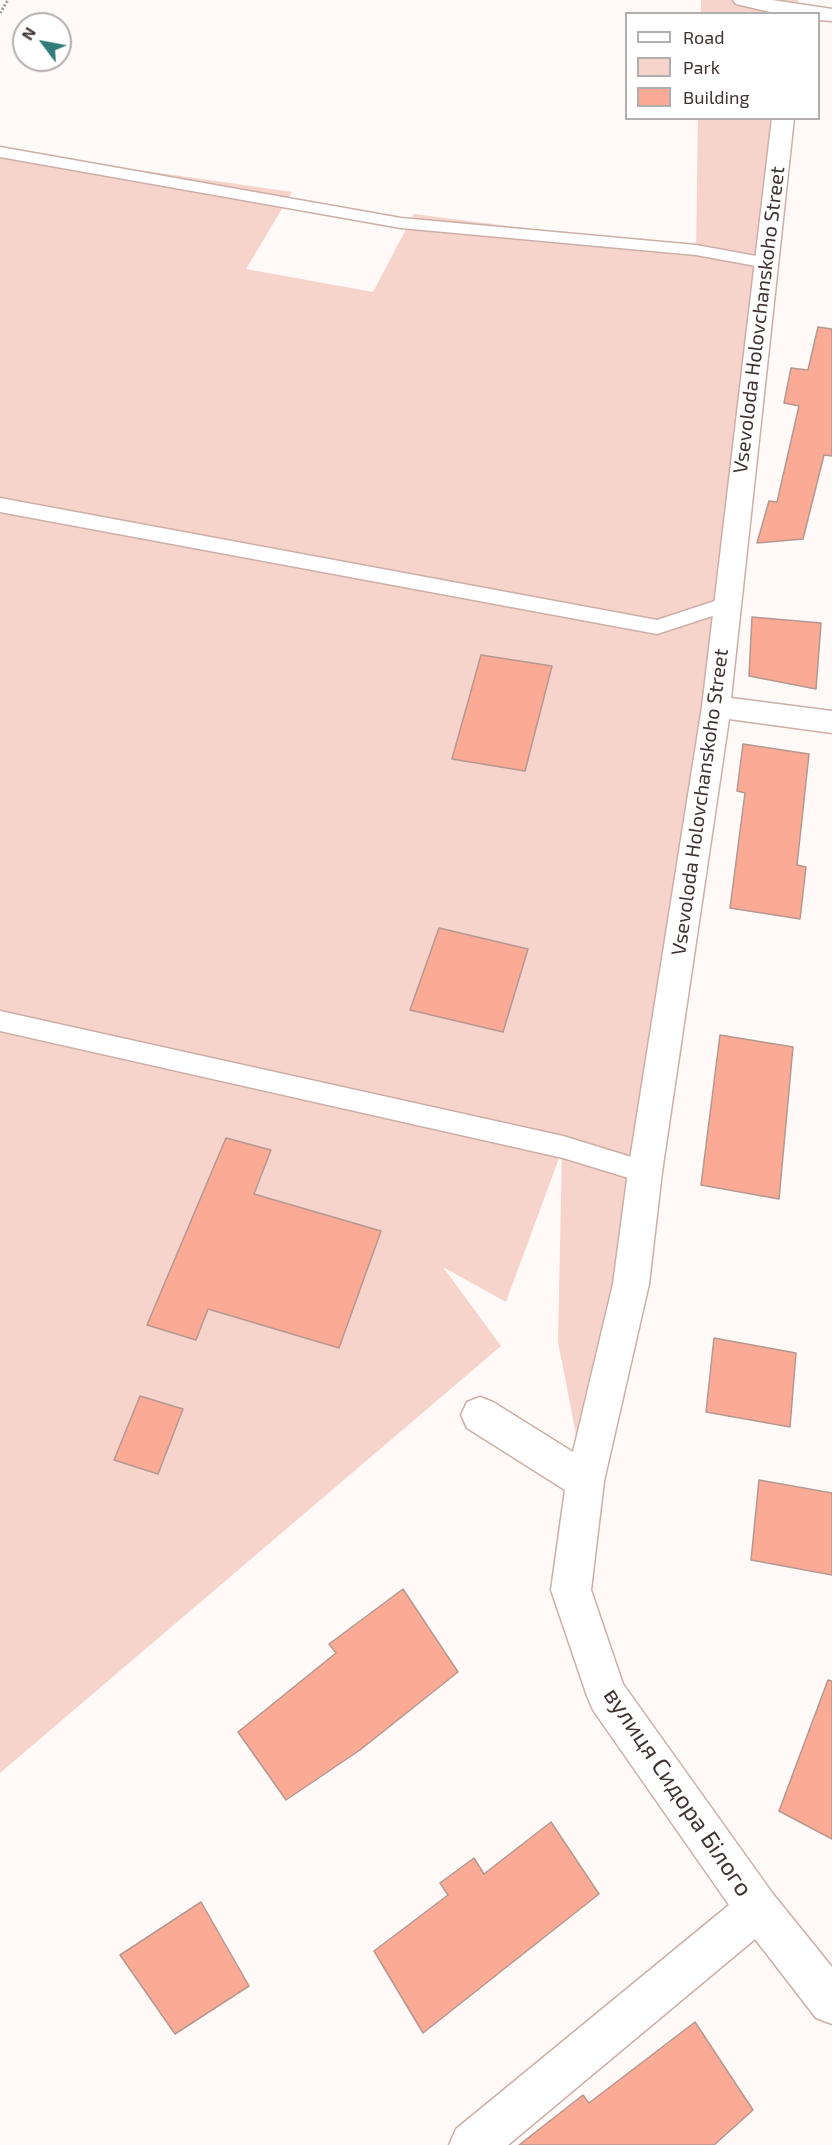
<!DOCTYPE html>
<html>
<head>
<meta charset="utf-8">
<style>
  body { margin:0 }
  #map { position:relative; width:832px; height:2145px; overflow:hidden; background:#fff9f7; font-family:"Exo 2",sans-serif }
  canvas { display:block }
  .legend { position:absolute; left:625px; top:12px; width:195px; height:108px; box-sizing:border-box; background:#fff; border:2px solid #b2aead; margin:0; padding:8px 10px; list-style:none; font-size:18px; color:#3f3431 }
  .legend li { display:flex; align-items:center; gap:12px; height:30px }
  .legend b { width:30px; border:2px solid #b2aead }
  .north { position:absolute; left:12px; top:12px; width:60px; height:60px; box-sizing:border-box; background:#fff; border:2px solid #b2aead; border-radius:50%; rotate:302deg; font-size:16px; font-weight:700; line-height:24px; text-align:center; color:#3f3431 }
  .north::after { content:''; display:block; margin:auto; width:21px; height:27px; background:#337c7a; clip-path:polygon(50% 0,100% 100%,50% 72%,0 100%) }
</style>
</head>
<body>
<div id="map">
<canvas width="832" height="2145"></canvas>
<ul class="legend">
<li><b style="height:8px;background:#fff"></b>Road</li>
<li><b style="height:16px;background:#f6d4cb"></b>Park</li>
<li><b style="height:16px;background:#fbaa95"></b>Building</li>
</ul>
<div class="north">N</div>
</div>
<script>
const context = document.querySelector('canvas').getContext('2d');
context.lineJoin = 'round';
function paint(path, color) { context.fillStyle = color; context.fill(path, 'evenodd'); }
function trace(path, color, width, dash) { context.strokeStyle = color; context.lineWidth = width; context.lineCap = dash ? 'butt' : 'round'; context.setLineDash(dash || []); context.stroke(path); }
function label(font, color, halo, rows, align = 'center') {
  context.font = font + ' "Exo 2",sans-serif'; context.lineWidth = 5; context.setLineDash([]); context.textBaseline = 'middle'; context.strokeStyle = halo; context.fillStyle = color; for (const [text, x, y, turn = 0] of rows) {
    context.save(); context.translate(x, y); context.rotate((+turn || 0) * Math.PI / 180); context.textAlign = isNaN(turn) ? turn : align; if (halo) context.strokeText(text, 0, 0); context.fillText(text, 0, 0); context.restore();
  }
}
paint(new Path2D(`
  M701,0H798L796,13L701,14Z
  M698,119H783L741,472L585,1481L558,1342L562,1150L506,1302L443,1267L501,1346L0,1773V150L292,192L246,269L373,292L414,214L696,250Z`), '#f6d4cb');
const building = new Path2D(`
  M818,327L832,329V456L824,455L803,539L757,543L769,501L777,502L799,406L784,403L791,368L808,370Z
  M752,617L821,623L816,689L749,676Z
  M481,655L552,666L525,771L452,759Z
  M743,744L809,754L797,865L806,867L800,919L730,908L745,793L737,791Z
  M439,928L528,949L503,1032L410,1010Z
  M720,1035L793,1047L779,1199L701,1185Z
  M226,1138L271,1150L254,1194L381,1231L339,1348L208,1309L196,1340L147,1325Z
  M714,1338L796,1353L790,1427L706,1412Z
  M140,1396L183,1409L158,1474L114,1460Z
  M759,1480L832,1493V1575L751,1560Z
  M403,1589L458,1672L360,1750L286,1800L238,1732L336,1653L329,1644Z
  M828,1680L832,1681V1839L779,1811Z
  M551,1822L599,1894L423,2033L374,1951L448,1895L440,1883L474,1858L484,1874Z
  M201,1902L249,1986L175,2034L120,1955Z
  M695,2022L753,2110L714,2145H519L583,2095L589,2103Z`);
paint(building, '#fbaa95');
trace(building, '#b59891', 1.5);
const service = new Path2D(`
  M0,147L401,218L696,245L767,258L773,259L776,263L773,267L767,268L696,255L401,228L0,157Z
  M0,498L657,620L727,597L734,599L737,604L734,609L657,634L0,512Z
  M0,1011L563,1136L654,1164L657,1172L654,1180L645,1183L563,1158L0,1031Z`);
const minor = new Path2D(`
  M733,0H772L832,9V21L818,20V14H779L736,4Z
  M772,118H794L731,698L832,711V733L729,719L662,1172L649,1284L604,1481L591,1590L623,1684L773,1894L832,1967V2024L816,2018L755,1939L508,2145H449L456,2129L729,1905L593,1710L587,1696L551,1590L565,1490L467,1428L461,1415L467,1402L480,1397L493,1402L573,1452L613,1284L628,1172L702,707Z`);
trace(service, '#ccafa7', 3);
trace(minor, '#ccafa7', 3);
trace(new Path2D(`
  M0,13L8,0`), '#a19997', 3, [2, 2]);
paint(service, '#fff');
paint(minor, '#fff');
label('20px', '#3f3431', '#fff', [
  ["Vsevoloda Holovchanskoho Street",759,320,-83],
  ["Vsevoloda Holovchanskoho Street",700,802,-82]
]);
label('24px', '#3f3431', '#fff', [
  ["вулиця Сидора Білого",678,1792,56]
]);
</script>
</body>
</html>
